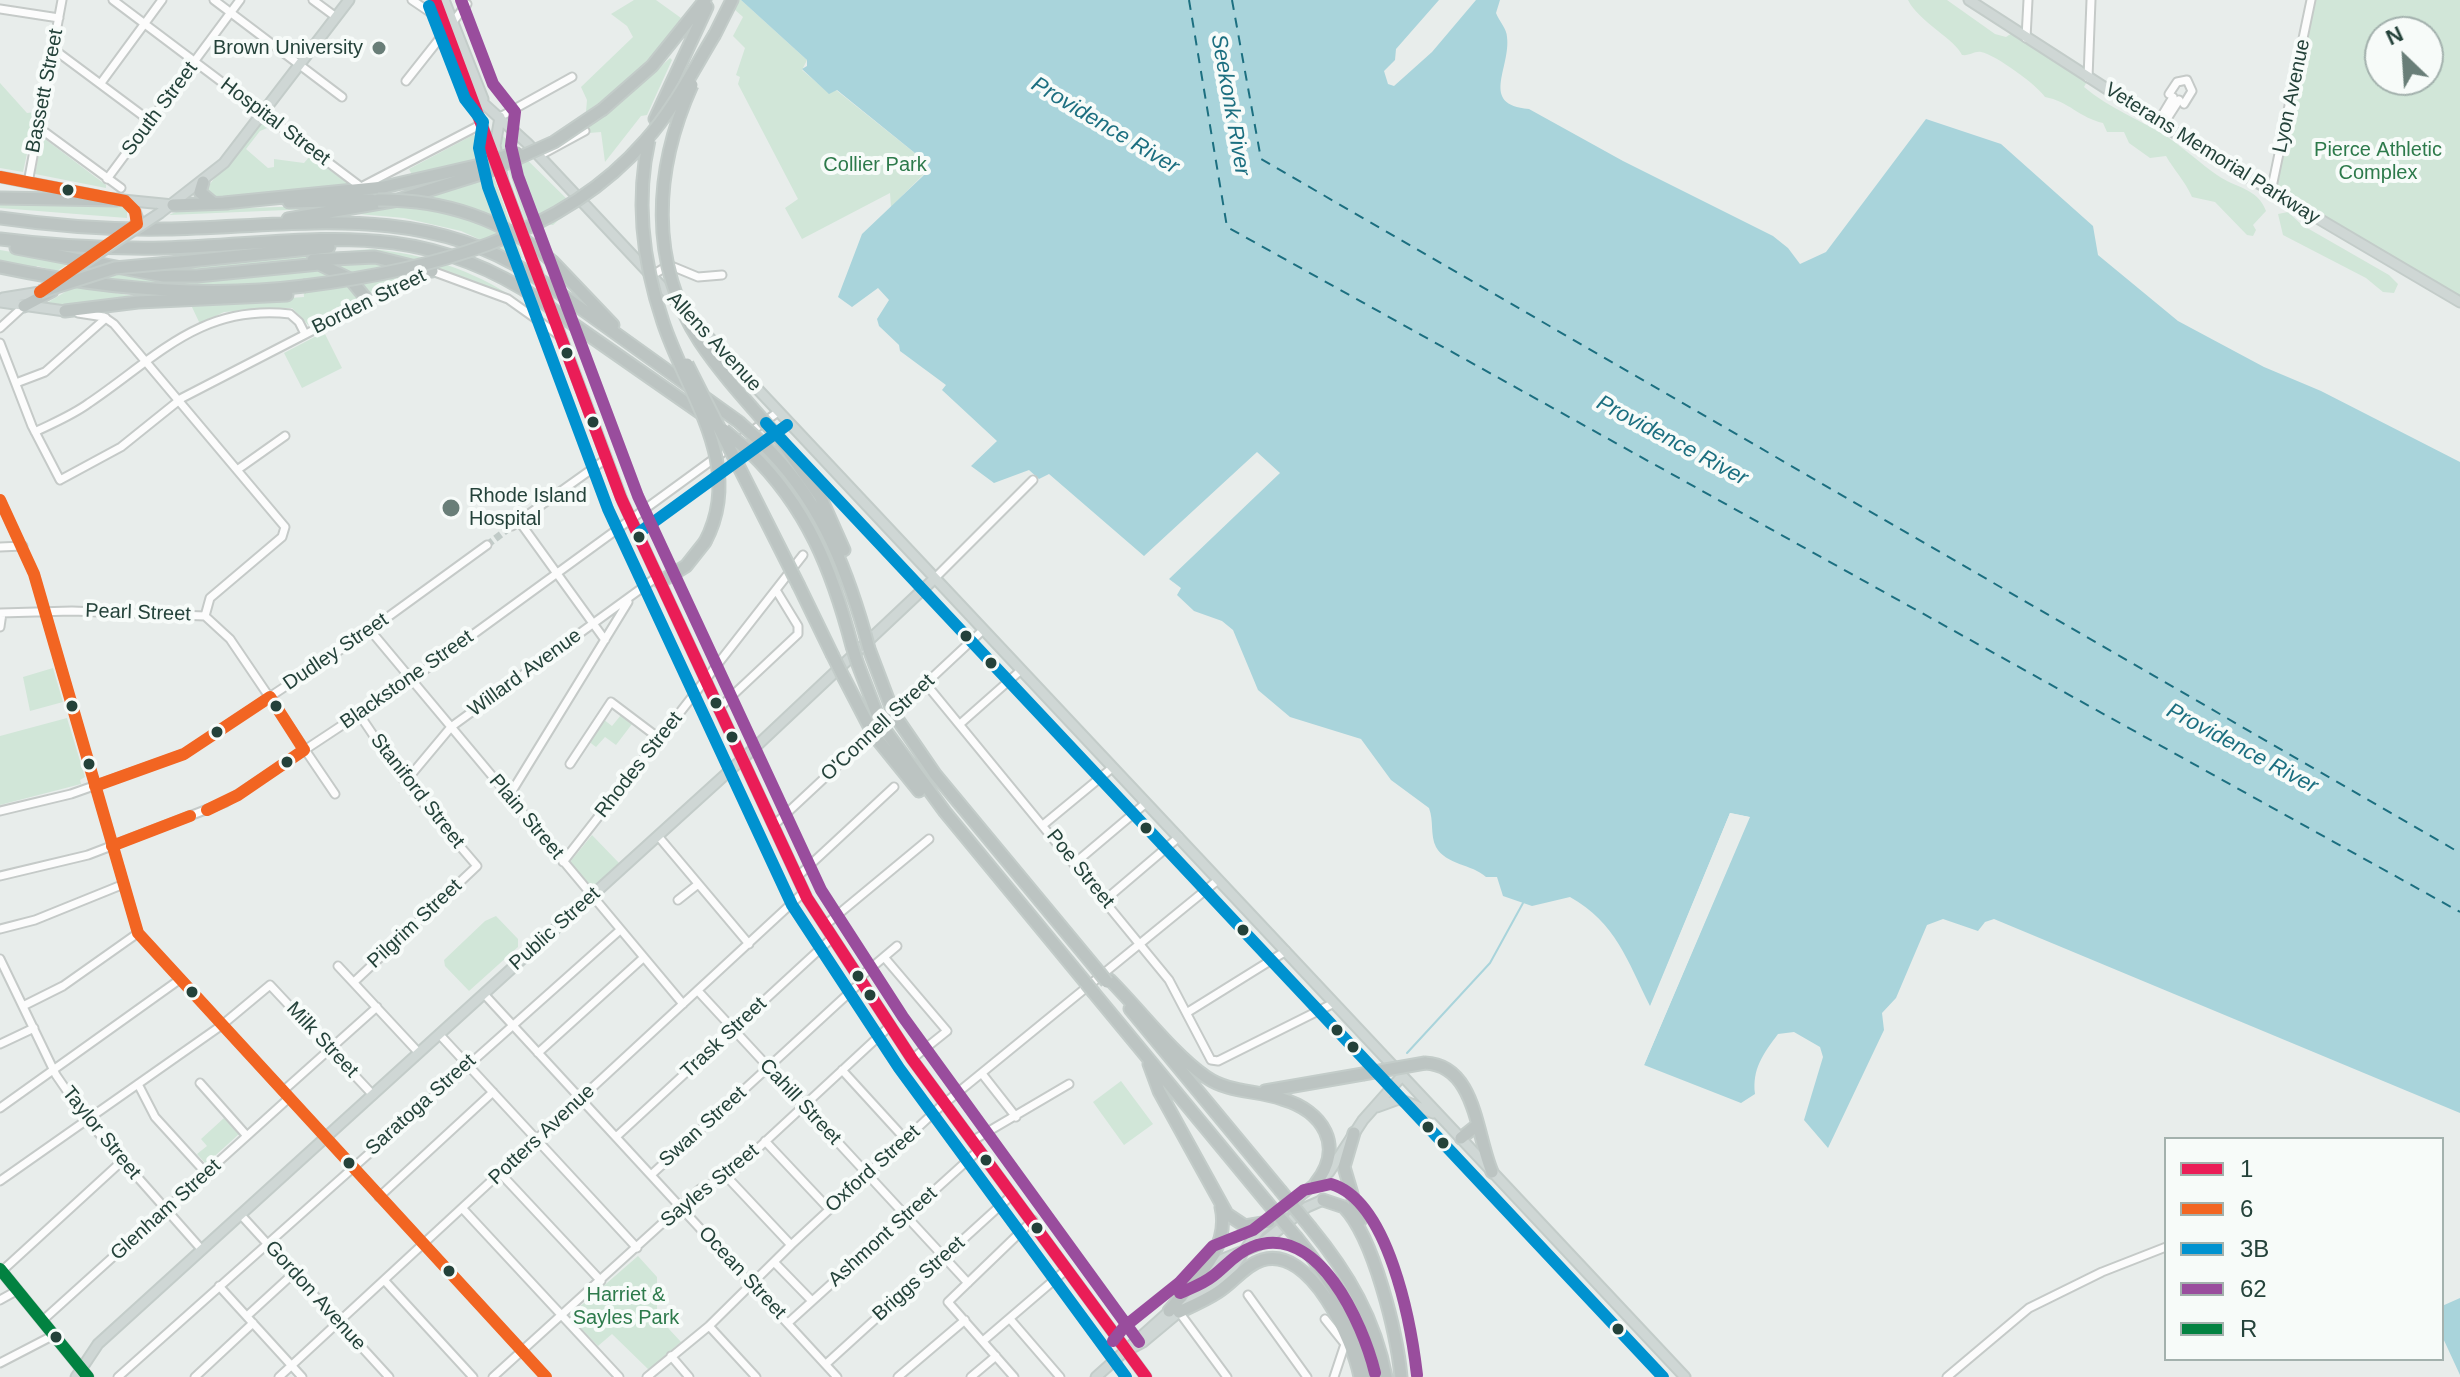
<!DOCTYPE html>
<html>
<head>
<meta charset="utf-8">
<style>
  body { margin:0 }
  #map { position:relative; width:2460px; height:1377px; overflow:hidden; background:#e8edeb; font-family:Helvetica,sans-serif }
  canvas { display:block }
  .legend { position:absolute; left:2164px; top:1137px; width:280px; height:224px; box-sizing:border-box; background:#f7fbf9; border:2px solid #a3b1ad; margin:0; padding:10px 14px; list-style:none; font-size:24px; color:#24423a }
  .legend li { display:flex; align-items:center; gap:16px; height:40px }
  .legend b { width:40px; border:2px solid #a3b1ad }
  .north { position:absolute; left:2364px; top:16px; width:80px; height:80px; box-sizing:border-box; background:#f7fbf9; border:2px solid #a3b1ad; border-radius:50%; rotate:335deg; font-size:22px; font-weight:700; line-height:32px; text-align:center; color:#24423a }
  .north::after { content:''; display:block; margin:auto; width:28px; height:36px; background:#697e78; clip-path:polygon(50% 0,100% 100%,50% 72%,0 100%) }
</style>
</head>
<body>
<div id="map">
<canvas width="2460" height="1377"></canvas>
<ul class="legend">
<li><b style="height:10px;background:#ea1d57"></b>1</li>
<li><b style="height:10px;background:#f26522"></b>6</li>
<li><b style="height:10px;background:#0092d0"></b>3B</li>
<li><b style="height:10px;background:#994d9d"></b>62</li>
<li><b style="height:10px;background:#028241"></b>R</li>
</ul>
<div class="north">N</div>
</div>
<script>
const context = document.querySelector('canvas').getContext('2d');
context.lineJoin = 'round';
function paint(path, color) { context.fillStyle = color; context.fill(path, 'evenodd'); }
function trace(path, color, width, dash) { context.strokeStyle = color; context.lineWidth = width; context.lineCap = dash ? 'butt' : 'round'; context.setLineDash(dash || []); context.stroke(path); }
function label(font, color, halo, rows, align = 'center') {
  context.font = font + ' Helvetica,sans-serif'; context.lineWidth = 8; context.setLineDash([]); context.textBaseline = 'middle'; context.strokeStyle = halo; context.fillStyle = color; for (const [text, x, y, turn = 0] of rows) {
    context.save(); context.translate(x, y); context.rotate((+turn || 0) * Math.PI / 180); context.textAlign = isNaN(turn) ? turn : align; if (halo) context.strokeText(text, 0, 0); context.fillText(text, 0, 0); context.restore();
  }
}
paint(new Path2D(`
  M634,0H656L681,18C656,56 624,86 586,112L587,100L581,87L633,37L627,26L611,14Z
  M724,0H741L807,60L802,70L829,93L836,90L926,162L928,170L891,207L890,193L802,239L785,208L798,199L738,84L740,77L736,75L745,48L733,36L743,17Z
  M1908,0H1947L1995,34L2006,37L2015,31L2089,78L2084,87C2110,109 2141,120 2169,138C2185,149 2201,164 2217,175C2235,188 2258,188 2266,211L2253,225L2256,230L2253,236L2247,235L2215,202L2192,197C2185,181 2174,170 2166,156L2150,158L2129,143L2124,132H2107L2103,123C2080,118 2068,101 2045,97C2037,85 1996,55 1981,52C1974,51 1970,56 1962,55C1956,40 1918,21 1908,0Z
  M2311,0H2460V302L2272,188ZM2380,32H2428V80H2380Z
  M670,58L672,60L647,115L641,116L605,162L601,132L589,133L588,126L622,102Z
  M0,83L27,113L36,112L23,172L0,168Z
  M263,121L272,126L260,131L246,149L268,168L274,167V159L304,163L310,156L353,187L212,197L206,192C208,181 252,136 263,121Z
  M473,135L479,137L487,158L413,177L409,169Z
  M502,135L574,206L553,225L526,223L501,147Z
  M45,139L106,185V188L35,174L41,141Z
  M494,177L523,259L461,231L404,218L358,214Z
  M0,201L120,206L131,211L127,212V218L0,208Z
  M311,206L310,209L169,215L180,210Z
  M2288,212L2302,225L2389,275L2398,284L2394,293L2383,292L2366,278L2283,235L2278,214Z
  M371,249C426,254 472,270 518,300L428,266L342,254L199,274L143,270Z
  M0,250L71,262L57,271L37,266L35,269L0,262Z
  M359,260L408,267L407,277L371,295L330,264Z
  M325,269L359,293L360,299L311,328L292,308H284L224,312L200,324L191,305L304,297L303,282L190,287L91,278L113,272Z
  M75,286L145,298L48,307L45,304Z
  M324,332L342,368L302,388L284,353Z
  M53,668L63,702L30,711L23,677Z
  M621,715L632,724L616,745L605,737L596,747L588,741L603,719L612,726Z
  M67,718L85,777L80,780L81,784L0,805V736Z
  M592,835L619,863L592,888L570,862Z
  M496,916L518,939V947L469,991L445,966L444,960L485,921Z
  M1121,1081L1153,1124L1124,1145L1093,1102Z
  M224,1118L239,1134L206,1164L197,1154L207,1146L201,1139Z
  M638,1256L657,1277V1316L681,1342L649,1370L612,1334L598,1346L569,1316Z`), '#d1e6d8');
paint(new Path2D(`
  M741,0H1439L1396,49L1395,60L1384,71L1388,84L1394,86L1432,52L1476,0H1500L1496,13C1499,21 1507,29 1507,37C1511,68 1479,105 1529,109L1623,161L1773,236L1788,248L1800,264L1826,252L1926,119L2001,144L2093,226L2098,255L2178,321L2264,367L2321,391L2460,462V1113L1994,919L1985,922L1978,931L1943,919L1927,925L1896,998L1882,1013L1884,1030L1828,1148L1804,1120L1823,1057L1820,1047L1794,1032L1778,1034C1763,1054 1752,1069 1755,1094L1741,1103L1644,1065L1749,817L1730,813L1650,1006C1627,960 1616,923 1570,897L1532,906L1503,896L1497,877H1486C1472,864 1446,865 1436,847C1430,835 1434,821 1429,808L1391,780L1361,739L1290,717L1258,690L1233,630L1222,621L1194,611L1177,595L1181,588L1169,579L1280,473L1257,452L1144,556L1049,474L1039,479L1029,470L994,483L971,466L997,441L942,390L946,385L900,351L899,345L879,326L877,319L889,300L878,288L852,307L838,297L862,234L923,176L928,170L926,162L837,90L829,94L802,69L807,66V60Z
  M2460,1298V1375L2442,1336V1306Z`), '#a9d4db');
paint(new Path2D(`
  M1730,813L1750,817L1644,1065L1640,1063L1744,820L1732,817L1654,1008L1649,1010Z`), '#e8edeb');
trace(new Path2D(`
  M1407,1053L1490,963L1523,903`), '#a9d4db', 2);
trace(new Path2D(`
  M1189,0L1227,227L2460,912
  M1232,0L1261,159L2460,853`), '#1c6f80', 2, [10, 8]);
trace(new Path2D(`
  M487,545L512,526`), '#c1cbc8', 7, [7, 3.5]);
const minor = new Path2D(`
  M113,0L361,187L480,125
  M214,0L342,97
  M313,0L336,17
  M412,0L446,23
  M0,9L59,18
  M2026,38L2028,0
  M52,48L150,121
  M2088,78L2091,0
  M406,81L467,4
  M101,83L162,0
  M2169,94L2177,82L2187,80L2192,91L2184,104
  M500,117L572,77
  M2158,122L2173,97
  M2163,125L2179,100
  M38,127L121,188
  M539,156L585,131
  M107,179L240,0
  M28,183L62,0
  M2271,192L2311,0
  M651,276L669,265L698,277L722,275
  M78,313L104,317L114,324L285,527L282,537L210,598L205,616
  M0,328L24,306
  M0,343L32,426L60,480L121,447L182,398L426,272L432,271L508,299L560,336
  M16,383L45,372L106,318
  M35,432C53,423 73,415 89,403C156,358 200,304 290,314L299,322L305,334
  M237,470L285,436
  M0,500L34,574L138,933L546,1377
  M519,521L605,640
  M512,526L606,459
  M0,547L23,546
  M934,579L1033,480
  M0,613L72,611L205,616L230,639L335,794
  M0,627L2,613
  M370,630L683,1004
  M926,684L1169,980L1211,1060L1218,1061L1334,1003
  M718,709L798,634V626L776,590
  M960,724L1020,671
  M570,764L611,702L660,739
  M405,782L451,727L657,577
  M509,796L628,602
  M0,811L71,794L184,754L370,630L487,545
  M1043,825L1112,768
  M773,826L983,630
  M658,836L749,944
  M563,862L803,555
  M1075,863L1146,803
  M0,876L88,855L226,802L412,679L778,412
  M797,877L894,787
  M678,900L697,885
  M1105,900L1179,837
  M824,926L929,839
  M0,929L35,920L124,884
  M884,957L947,1031L912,1059
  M0,959L56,1075L87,1120L202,1250
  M338,966L419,1053
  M858,979L897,946
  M354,982L477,866L405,782L359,714
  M698,991L968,1283
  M484,994L837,1377
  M23,1006L63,986L138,933
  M1188,1012L1286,951
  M439,1034L637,1248
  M0,1044L34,1028
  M538,1053L642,959
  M842,1070L906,1140
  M983,1075L1016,1117
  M200,1083L247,1136
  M138,1084L155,1117L206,1173
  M283,1091L377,1007
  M0,1108L179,980
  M616,1137L832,938
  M765,1141L829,1209
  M972,1141L1069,1084
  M500,1173L601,1281
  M651,1175L861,982
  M727,1177L791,1245
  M0,1181L222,1025L270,985L373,1095
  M379,1197L493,1092
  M462,1208L619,1377
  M241,1215L389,1377
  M774,1262L812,1301
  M2,1271L121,1162
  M384,1280L473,1377
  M219,1286L302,1377
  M1248,1295L1307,1377
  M0,1300L18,1290
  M1179,1312L1227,1377
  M247,1316L294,1273
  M1010,1319L1060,1377
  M1325,1319L1345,1344L1334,1377
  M42,1321L289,1098
  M788,1323L979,1150
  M709,1326L756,1377
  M983,1341L1067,1269
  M671,1356L689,1377
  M0,1363L54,1335
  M826,1364L1013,1194
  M118,1377L619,931
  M195,1377L253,1323
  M279,1377L804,892
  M493,1377L700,1189L727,1177L890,1026
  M647,1377L709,1326L791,1245L940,1107L1218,880
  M898,1377L965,1320
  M971,1377L996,1356
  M1014,1377L948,1302L1033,1220
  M1947,1377L2029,1308L2102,1272L2166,1247`);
const major = new Path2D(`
  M435,0L494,158
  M444,0L483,99
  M1969,0L2197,147L2460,302
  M464,79L474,95L527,143L679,305
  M500,117L495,146L503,181L623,502L807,898L912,1059L1146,1377
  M0,177L98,196
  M113,199L173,205
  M160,213L224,163L349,0
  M3,298L40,292
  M0,302L65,311
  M689,316L1685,1377
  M1377,1107L1399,1099L1433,1113
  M0,1269L88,1377
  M1189,1296L1223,1259L1261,1244L1307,1207L1323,1200
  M1126,1351L1143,1342L1233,1267L1259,1230L1329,1172L1363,1120L1402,1076
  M76,1377L98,1344L748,754L934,579
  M1096,1377L1174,1307`);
const highway = new Path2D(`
  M715,34L732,0
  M603,109L652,66L705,0
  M655,119L707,7
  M203,182L200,192L213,203
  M0,198L117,200
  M289,202L372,200
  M224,203L384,187L484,164
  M173,205L228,203
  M0,218C55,226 110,230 165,229C289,227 419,201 529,273
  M288,219L398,200L487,172
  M0,239C55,246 109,249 164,248C307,244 412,213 540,300
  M16,248L164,276H197L319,264L350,279L368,301
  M313,260L375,257L432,271
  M180,262L329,247
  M553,262L613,325
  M0,267C99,288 202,299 304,286
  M551,287L739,422
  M24,306L52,291
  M65,311L138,302L287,295
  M563,317L705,416
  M782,442L820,496L844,550
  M762,443C818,497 844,561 865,634
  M750,452C807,507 832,570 852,646
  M660,582L686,566L705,542
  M799,586L832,654
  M869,649L891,707
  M857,662L879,719
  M844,678L870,728
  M898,720L935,774L1099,972
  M885,730L945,812L1086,983
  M877,739L919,791
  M1110,980C1140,1010 1172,1053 1206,1077C1229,1093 1256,1090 1282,1099C1323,1111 1345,1146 1316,1183
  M1094,993L1266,1201
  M1130,1009L1280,1190
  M1425,1063C1476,1065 1476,1135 1492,1172
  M1149,1064L1159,1091L1227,1214L1245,1226L1269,1222
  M1265,1091L1363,1074
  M1354,1133L1344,1167L1360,1221
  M1461,1138L1476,1126
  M1323,1200L1344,1207C1374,1238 1397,1334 1401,1377
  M1311,1228C1348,1273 1375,1319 1386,1377
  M1297,1238C1331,1280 1358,1323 1368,1377
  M1169,1311C1193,1281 1231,1250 1221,1207
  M1179,1312C1192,1306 1206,1300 1218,1292C1233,1283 1245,1265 1262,1260C1311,1245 1353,1341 1360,1377`);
trace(minor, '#c5cac8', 11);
trace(major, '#c3ccc9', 13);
trace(highway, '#c3ccc9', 15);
trace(minor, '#fcfcfc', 7);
trace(major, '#cfd7d5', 9);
trace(highway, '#bcc4c2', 11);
const majorBridge = new Path2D(`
  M133,228L138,219L135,211
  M43,290L160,213`);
const highwayBridge = new Path2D(`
  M692,85C654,169 648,262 700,342C724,378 754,409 782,442
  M649,140C635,202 643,263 663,322C687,395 746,465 705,542
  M484,164L517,152
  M487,172L554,142L603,109
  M378,200C442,199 505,219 553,262
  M529,273L551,287
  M304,286C425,271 561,238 645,141C674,109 693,70 715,34
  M40,292L115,268L180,262
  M540,300L563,317
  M687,364L799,586
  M739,422L762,443
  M724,430L750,452
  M865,634L869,649
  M852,646L857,662
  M832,654L844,678
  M891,707L898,720
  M879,719L885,730
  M870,728L877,739
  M1099,972L1107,982
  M1086,983L1094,993
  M1363,1074L1425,1063
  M1280,1190L1311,1228
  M1266,1201L1297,1238`);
trace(majorBridge, '#c3ccc9', 13, []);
trace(highwayBridge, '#c3ccc9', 15, []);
trace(majorBridge, '#cfd7d5', 9);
trace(highwayBridge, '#bcc4c2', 11);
trace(new Path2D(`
  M435,0L621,498L807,898L912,1059L1146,1377`), '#ea1d57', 12);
trace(new Path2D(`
  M0,177L125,201
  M40,292L137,224L135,211L125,201
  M0,500L34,574L138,933L546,1377
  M270,697L304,750
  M95,786L184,754L270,697
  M207,810L238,795L304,750
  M112,846L190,816`), '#f26522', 12);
trace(new Path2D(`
  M429,6L465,99L483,122L479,148L488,187L608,509L792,905L899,1068L1126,1377
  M766,423L1663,1377
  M640,532L787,425`), '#0092d0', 12);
trace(new Path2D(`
  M461,0L493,84L515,112L511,146L518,176L638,496L821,890L903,1017L1139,1342
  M1180,1293C1191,1288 1203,1284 1213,1276C1226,1266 1236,1253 1252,1247C1318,1221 1363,1324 1375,1373
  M1113,1341L1124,1327L1179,1283L1213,1246L1253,1230L1304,1190L1331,1184C1389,1201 1411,1323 1417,1375`), '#994d9d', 12);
trace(new Path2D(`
  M0,1269L88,1377`), '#028241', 12);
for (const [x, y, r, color] of [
  [379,48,8,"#697e78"],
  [68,190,7,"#24423a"],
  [567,353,7,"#24423a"],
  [593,422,7,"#24423a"],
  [451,508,10,"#697e78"],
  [639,537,7,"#24423a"],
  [966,636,7,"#24423a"],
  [991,663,7,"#24423a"],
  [716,703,7,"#24423a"],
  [72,706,7,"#24423a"],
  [276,706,7,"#24423a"],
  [217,732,7,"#24423a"],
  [732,737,7,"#24423a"],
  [287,762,7,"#24423a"],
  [89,764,7,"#24423a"],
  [1146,828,7,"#24423a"],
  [1243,930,7,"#24423a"],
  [858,976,7,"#24423a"],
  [192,992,7,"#24423a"],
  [870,995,7,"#24423a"],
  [1337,1030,7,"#24423a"],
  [1353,1047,7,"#24423a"],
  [1428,1127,7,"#24423a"],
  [1443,1143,7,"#24423a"],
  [986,1160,7,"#24423a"],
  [349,1163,7,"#24423a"],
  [1037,1228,7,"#24423a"],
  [449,1271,7,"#24423a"],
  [1618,1329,7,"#24423a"],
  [56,1337,7,"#24423a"]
]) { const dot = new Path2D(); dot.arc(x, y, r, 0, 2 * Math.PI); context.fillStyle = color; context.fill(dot); trace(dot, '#f7fbf9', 3); }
label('20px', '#24423a', '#f7fbf9', [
  ["Brown University",363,48],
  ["Rhode Island",469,496,"left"],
  ["Hospital",469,519,"left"]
], 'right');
label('20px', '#24423a', '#f7fbf9', [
  ["Bassett Street",45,91,-79],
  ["Lyon Avenue",2292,96,-78],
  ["South Street",160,109,-53],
  ["Hospital Street",275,122,37],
  ["Veterans Memorial Parkway",2212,154,32],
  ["Borden Street",369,302,-26],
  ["Allens Avenue",714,342,47],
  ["Pearl Street",138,613,2],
  ["Dudley Street",336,652,-34],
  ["Willard Avenue",525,673,-36],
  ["Blackstone Street",407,680,-35],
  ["O'Connell Street",878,728,-43],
  ["Rhodes Street",639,765,-52],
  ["Staniford Street",417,791,52],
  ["Plain Street",526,817,50],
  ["Poe Street",1080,869,51],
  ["Pilgrim Street",415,924,-43],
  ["Public Street",555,929,-42],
  ["Trask Street",724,1038,-43],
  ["Milk Street",322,1040,47],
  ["Cahill Street",800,1102,47],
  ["Saratoga Street",421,1105,-42],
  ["Swan Street",703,1127,-42],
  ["Taylor Street",101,1133,51],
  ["Potters Avenue",542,1135,-43],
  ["Oxford Street",873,1169,-42],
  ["Sayles Street",710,1186,-39],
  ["Glenham Street",166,1210,-42],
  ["Ashmont Street",883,1237,-42],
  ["Ocean Street",742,1273,47],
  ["Briggs Street",919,1279,-42],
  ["Gordon Avenue",315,1296,48]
]);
label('20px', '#2d7a4b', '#f7fbf9', [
  ["Pierce Athletic",2378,150],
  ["Complex",2378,173],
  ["Collier Park",875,165],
  ["Harriet &",626,1295],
  ["Sayles Park",626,1318]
]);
label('italic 22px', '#1c6f80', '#f7fbf9', [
  ["Seekonk River",1230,105,80],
  ["Providence River",1105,126,31],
  ["Providence River",1672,441,28],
  ["Providence River",2242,749,28]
]);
</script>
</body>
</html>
